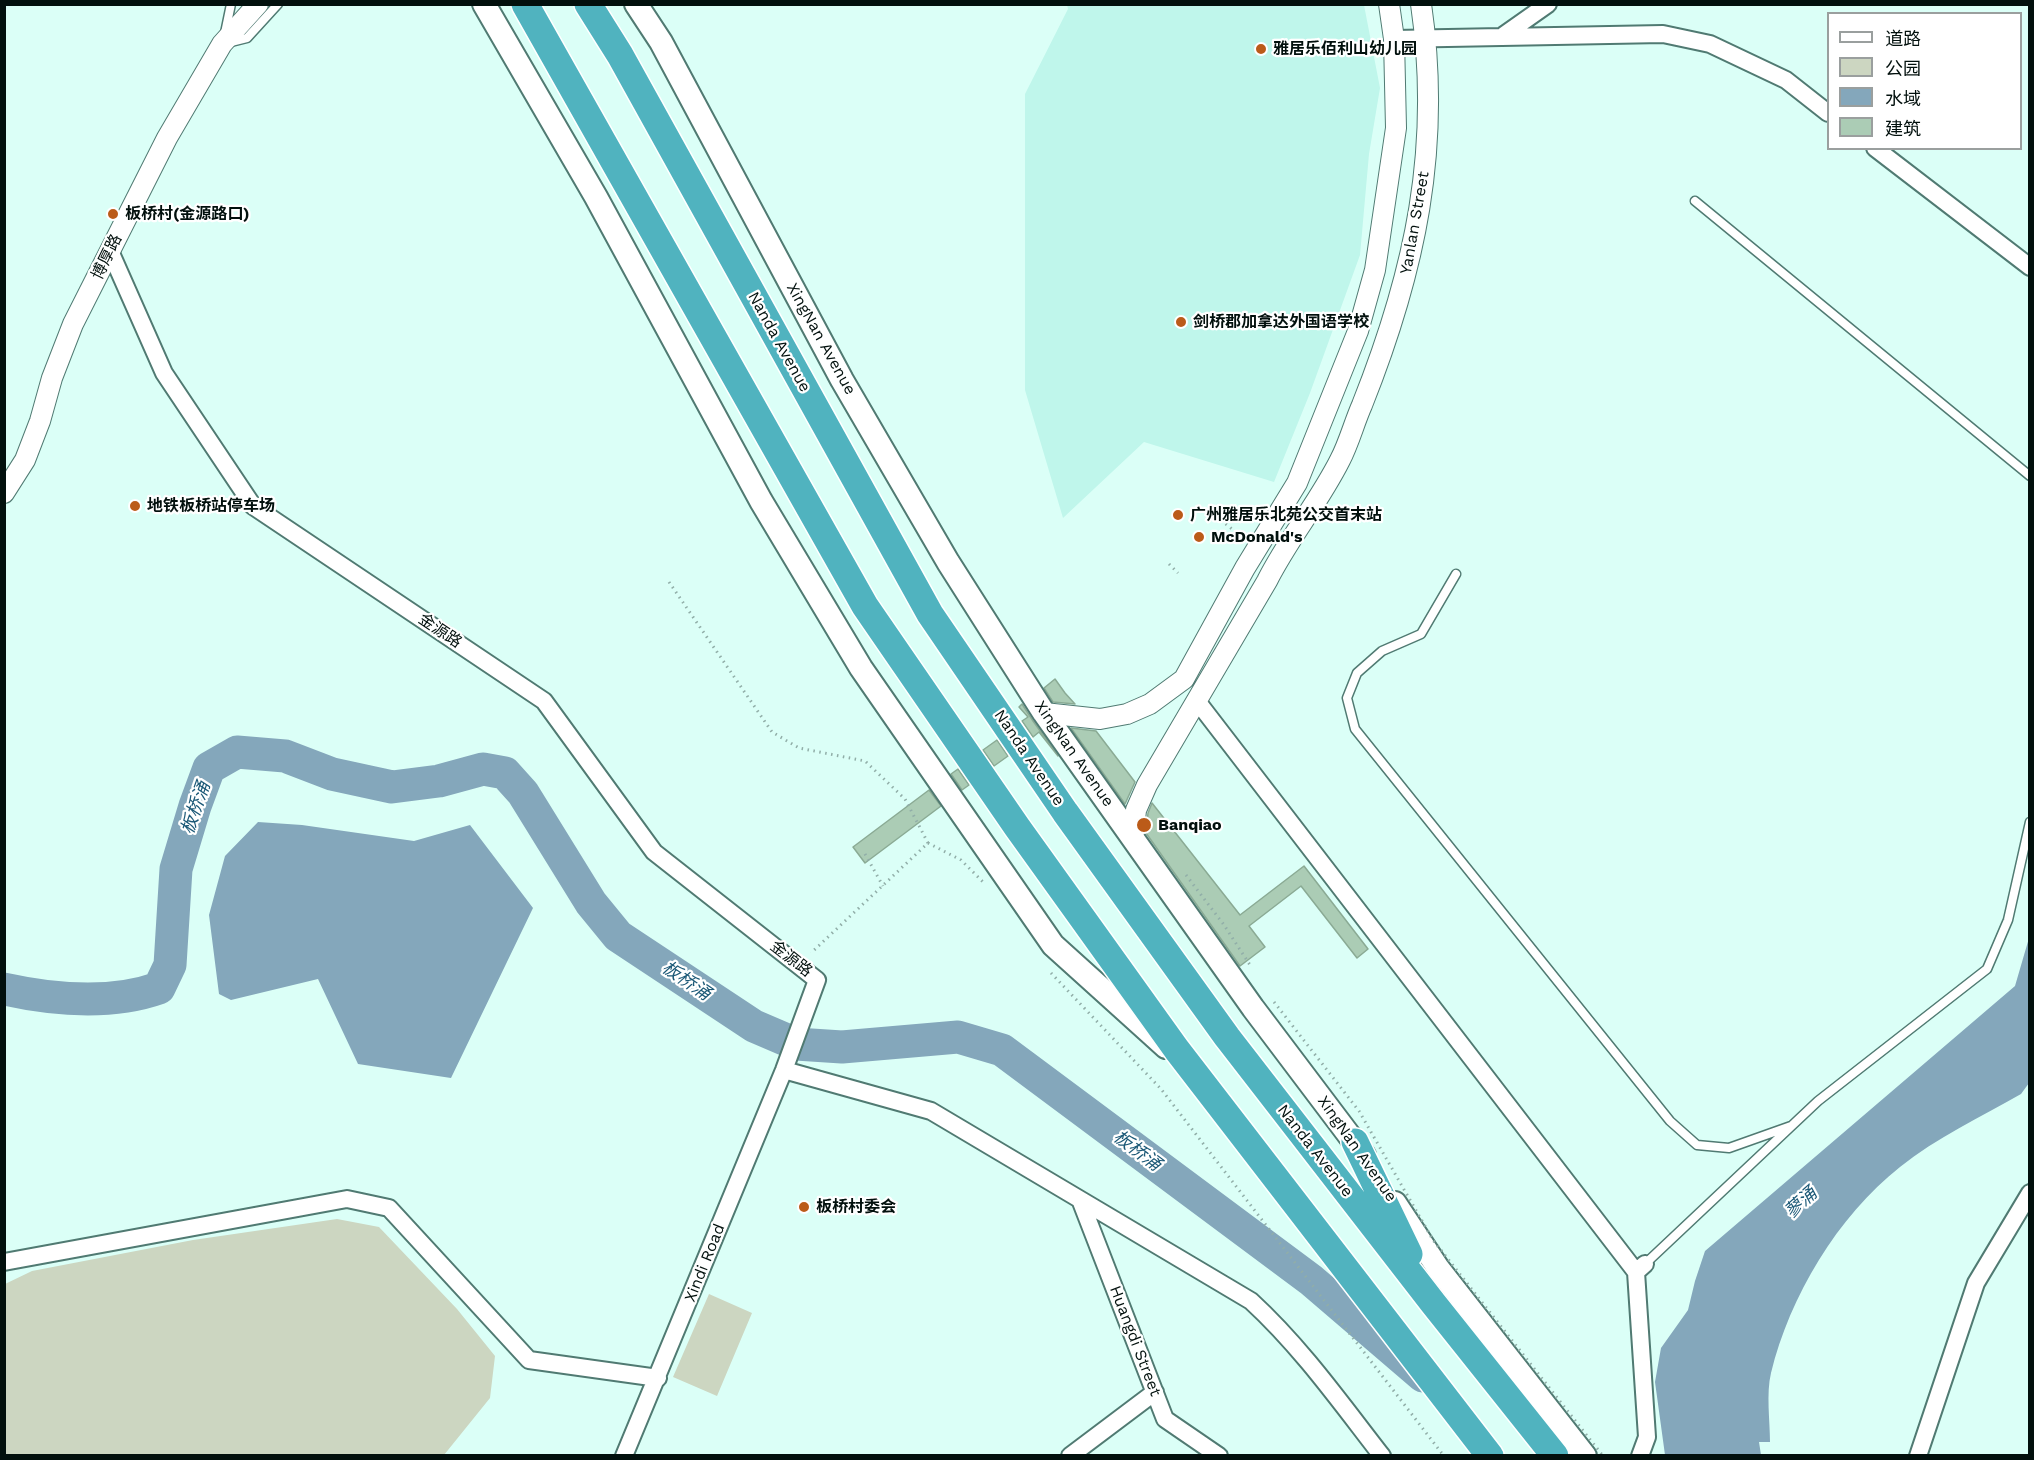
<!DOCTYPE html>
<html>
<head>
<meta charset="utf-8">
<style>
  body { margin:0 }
  #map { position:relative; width:2034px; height:1460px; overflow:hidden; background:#dbfff7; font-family:"Work Sans","Noto Sans SC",sans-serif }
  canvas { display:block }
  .frame { position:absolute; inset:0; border:6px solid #02100d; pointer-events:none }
  .legend { position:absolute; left:1827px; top:12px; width:195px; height:138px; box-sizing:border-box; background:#fff; border:2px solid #9a9f9e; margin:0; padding:8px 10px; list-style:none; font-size:18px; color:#02100d }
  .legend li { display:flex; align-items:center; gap:12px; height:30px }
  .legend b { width:30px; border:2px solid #9a9f9e }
</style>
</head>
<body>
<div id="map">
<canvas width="2034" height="1460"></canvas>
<div class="frame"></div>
<ul class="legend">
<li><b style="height:8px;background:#fff"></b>道路</li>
<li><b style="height:16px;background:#ccd6c1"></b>公园</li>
<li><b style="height:16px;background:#84a7bb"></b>水域</li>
<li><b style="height:16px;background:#abccb5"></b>建筑</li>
</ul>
</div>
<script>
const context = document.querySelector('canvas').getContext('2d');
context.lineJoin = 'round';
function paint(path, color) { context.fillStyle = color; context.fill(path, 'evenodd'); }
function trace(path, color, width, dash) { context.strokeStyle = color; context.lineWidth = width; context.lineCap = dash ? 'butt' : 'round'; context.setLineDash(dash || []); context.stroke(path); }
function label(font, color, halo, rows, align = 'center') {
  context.font = font + ' "Work Sans","Noto Sans SC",sans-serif'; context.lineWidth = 4.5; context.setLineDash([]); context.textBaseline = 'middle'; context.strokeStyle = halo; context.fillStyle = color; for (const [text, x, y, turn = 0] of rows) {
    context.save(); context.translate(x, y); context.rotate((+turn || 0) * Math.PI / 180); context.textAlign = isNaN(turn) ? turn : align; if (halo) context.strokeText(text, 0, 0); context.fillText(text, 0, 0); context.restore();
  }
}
paint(new Path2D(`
  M1067,5H1364L1380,88L1369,154L1360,255L1310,393L1274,482L1144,442L1063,518L1025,390V94L1068,9Z`), '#bff6eb');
paint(new Path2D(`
  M337,1219L379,1227L457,1309L495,1356L490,1398L444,1455H5V1284L32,1271L193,1240Z
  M709,1294L752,1313L717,1396L673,1377Z`), '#ccd6c1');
paint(new Path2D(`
  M258,822L302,825L414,841L470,825L533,908L451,1078L358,1064L318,979L231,1000L219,994L209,915L225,856Z
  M2029,938V1083L2021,1094C1981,1117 1936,1138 1900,1167C1837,1217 1790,1296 1771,1373C1766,1394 1770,1420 1770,1442H1759L1761,1455H1665L1655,1382L1661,1348L1688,1310L1695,1281L1705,1251L2015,986Z`), '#84a7bb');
trace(new Path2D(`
  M4,989C54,1000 111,1005 159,988L170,965L176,869L195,806L209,768L237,752L285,756L332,774L392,787L439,781L483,769L505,773L523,793L591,903L618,936L754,1026L796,1044L842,1047L958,1037L1002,1050L1311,1280L1423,1376`), '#84a7bb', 33);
const building = new Path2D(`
  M1055,679L1065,693L1075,704L1053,702L1044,688Z
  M1022,704L1033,721L1058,756L1039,732L1033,737L1022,721L1028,717L1019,707Z
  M1071,728L1096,731L1135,782L1125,804Z
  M997,740L1008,756L994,766L983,750Z
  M958,769L969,785L962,790L951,774Z
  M929,790L941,806L865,863L853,847Z
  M1152,803L1240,915L1304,866L1368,949L1357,958L1301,886L1249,926L1265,947L1240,966L1146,833L1148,813Z`);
paint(building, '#abccb5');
trace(building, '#8aaa94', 1.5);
const service = new Path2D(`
  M225,33L231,4
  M231,42L247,38L278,4
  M1695,201L2030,476
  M1456,574L1421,634L1382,651L1357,673L1347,698L1355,729L1670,1121L1697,1145L1729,1148L1791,1126
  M1645,1264L1818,1101L1987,969L2008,920L2030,822`);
const minor = new Path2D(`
  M1504,35L1548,4
  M1394,39L1663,34L1710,44L1786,80L1828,113
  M1875,148L2030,267
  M110,251L164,373L253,506L544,701L654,852L817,980L784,1070L624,1456
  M1197,701L1636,1272L1645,1264
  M784,1070L931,1111L1251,1301C1301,1347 1340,1402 1382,1456
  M1081,1202L1165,1419L1219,1456
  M4,1262L347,1199L389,1208L529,1360L658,1378
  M1636,1272L1647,1437L1640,1456
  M1070,1456L1155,1392
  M1918,1456L1976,1283L2030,1193`);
const tertiary = new Path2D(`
  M4,493L25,460L40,421L52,378L73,324L167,138L222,44L258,4
  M1044,713L1100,719L1127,714L1150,704L1184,679L1245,568L1297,483L1358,331L1375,270L1396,128L1394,39L1389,4
  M1133,839L1136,810L1147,785L1267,581C1288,539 1319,502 1340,460C1349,443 1354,423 1362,405C1415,272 1442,148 1421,4`);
const secondary = new Path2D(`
  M484,4L596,197L761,501L861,668L1053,945L1166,1047
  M636,4L661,42L842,380L948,562L1044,713L1253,1008L1364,1155
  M1395,1203L1438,1268L1585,1456`);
const trunk = new Path2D(`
  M525,4L865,606L1017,827L1177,1050L1490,1456
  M588,4L620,55L930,614L1065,812L1227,1037L1433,1303L1555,1456
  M1355,1142L1409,1254`);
trace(service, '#507a72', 11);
trace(minor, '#507a72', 20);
trace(tertiary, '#507a72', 22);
trace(secondary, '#507a72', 26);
trace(trunk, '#fff', 30);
trace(new Path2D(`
  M1221,520L1243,538
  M1169,564L1178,573
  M669,582L772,732L799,748L865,761L905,799L928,843L811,953
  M928,843L961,860L983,882
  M865,854L883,886
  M1186,875L1224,925L1250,965
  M1051,973L1161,1089L1444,1456`), '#91aea8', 3, [1.5, 4.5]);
trace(service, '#fff', 8);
trace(minor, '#fff', 16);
trace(tertiary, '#fff', 20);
trace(secondary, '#fff', 22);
trace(trunk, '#50b3bf', 27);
trace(new Path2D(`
  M1274,1002L1359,1111L1433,1240L1603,1456`), '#91aea8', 3, [1.5, 4.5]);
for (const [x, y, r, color] of [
  [1261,49,6,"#bb5b19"],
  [113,214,6,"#bb5b19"],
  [1181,322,6,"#bb5b19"],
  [135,506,6,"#bb5b19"],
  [1178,515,6,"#bb5b19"],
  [1199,537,6,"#bb5b19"],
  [1144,825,8,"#bb5b19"],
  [804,1207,6,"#bb5b19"]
]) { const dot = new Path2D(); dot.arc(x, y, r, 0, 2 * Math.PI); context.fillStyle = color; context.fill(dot); trace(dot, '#fff', 2); }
label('bold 16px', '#02100d', '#fff', [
  ["雅居乐佰利山幼儿园",1273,49],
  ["板桥村(金源路口)",125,214],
  ["剑桥郡加拿达外国语学校",1193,322],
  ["地铁板桥站停车场",147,506],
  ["广州雅居乐北苑公交首末站",1190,515],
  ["McDonald's",1211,537],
  ["Banqiao",1158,825],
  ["板桥村委会",816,1207]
], 'left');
label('16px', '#02100d', '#fff', [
  ["Yanlan Street",1415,223,-80],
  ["博厚路",107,257,-64],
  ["XingNan Avenue",821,339,61],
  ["Nanda Avenue",779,342,61],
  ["金源路",440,631,34],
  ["XingNan Avenue",1074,754,55],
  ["Nanda Avenue",1029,758,56],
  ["金源路",791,959,38],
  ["XingNan Avenue",1357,1149,55],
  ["Nanda Avenue",1315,1151,52],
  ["Xindi Road",705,1263,-68],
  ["Huangdi Street",1135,1341,69]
]);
label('italic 18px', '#1c5977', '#fff', [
  ["板桥涌",196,808,-71],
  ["板桥涌",686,981,34],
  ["板桥涌",1137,1151,37],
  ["蓼涌",1801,1203,-42]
]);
</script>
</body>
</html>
